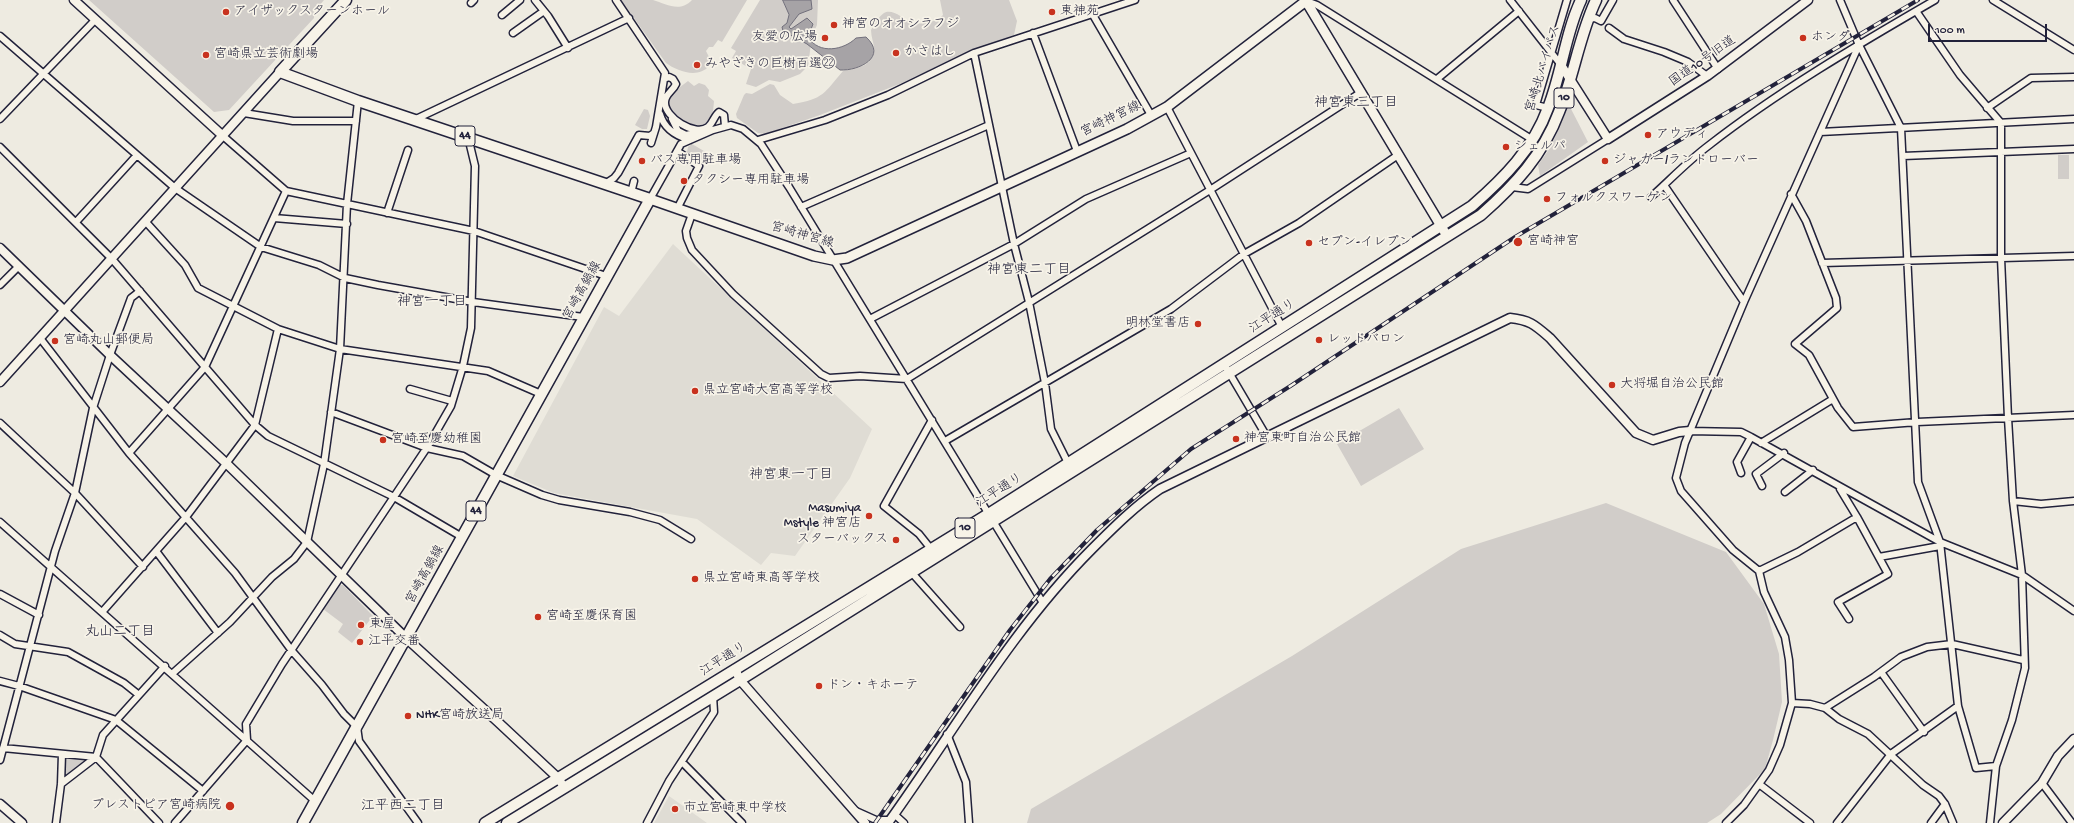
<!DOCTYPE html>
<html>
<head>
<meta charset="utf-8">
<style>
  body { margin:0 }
  #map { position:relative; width:2074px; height:823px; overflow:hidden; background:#eeebe1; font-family:"Gochi Hand",sans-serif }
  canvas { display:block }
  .scale { position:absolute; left:1928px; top:24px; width:119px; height:18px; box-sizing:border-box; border:2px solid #22223b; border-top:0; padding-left:5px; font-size:12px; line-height:14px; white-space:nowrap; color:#22223b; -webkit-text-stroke:3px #f7f3e8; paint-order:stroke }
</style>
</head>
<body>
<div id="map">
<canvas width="2074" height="823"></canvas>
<div class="scale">100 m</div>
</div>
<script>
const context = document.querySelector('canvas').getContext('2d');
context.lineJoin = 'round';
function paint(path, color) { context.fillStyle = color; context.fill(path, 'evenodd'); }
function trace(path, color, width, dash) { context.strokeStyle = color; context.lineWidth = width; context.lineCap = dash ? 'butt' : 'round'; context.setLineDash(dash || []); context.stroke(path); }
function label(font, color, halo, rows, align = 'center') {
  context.font = font + ' "Gochi Hand","Klee One",sans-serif'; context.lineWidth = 3.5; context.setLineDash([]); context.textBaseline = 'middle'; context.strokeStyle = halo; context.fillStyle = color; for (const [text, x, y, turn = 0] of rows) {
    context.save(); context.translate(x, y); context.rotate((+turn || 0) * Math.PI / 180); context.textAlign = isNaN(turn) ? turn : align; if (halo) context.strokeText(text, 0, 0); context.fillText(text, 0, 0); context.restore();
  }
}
paint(new Path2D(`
  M673,244L872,429L850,478L795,556L771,553L761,565L697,519L554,493L513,476L604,307L619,316Z
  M669,796L707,823H654Z`), '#dfdcd4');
paint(new Path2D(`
  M89,0H324L314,12V18L229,110L214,112Z
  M621,0C631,0 644,0 653,0C666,4 680,13 692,0H747L722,42L718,40L713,47H709L706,51L710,59L709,66C698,79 677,71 666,63Z
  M760,0H818L817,25L812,36L808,66L800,74L780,82L769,80L756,87L746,84L751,69L732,58L736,51L731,48Z
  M940,0H1009L1017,21L1014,35L970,51L902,83L820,115L765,134L758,133L737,118L736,114L744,95L746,93L752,94L770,84L774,85L780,95L793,104C824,99 824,93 843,71C857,68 873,67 874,49C874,43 871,37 871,30C874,25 879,16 884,13C892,8 904,19 910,22C919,26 937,22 943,15Z
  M688,81L694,86L699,83L705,85L709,90L708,96L714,101C713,113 713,121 700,126C688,124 661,112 671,96C675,90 682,86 688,81Z
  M1569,105L1588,142L1540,176L1538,165L1550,148Z
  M644,109L648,110L650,116L647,129H642L635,125Z
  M692,144L709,154L704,161L687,152L688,147Z
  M2058,155H2069V179H2058Z
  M1399,408L1424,449L1361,486L1337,444Z
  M1606,503L1726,552L1764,604L1779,654L1782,702L1773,740L1765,769L1721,814L1707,823H1027L1031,809L1292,656L1461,549Z
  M340,585H343L373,616L352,643L338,632L343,624L323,609Z
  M65,756L89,758L63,779Z`), '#d1cdc9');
const water = new Path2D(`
  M783,0H811L812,9L799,14L789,27L791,29L807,18L813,24L808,37C819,55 844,50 856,38L866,37C888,57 859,71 840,70L807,44L783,31L782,27L787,23L789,15Z`);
paint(water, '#a6a3a6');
trace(water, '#716f7b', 1);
const minor = new Path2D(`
  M535,0L548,16L568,48
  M616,0L665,73L656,127L651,143
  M1510,0L1561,65
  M1673,0L1718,69
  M1840,0L1859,45L1901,128L1918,482L1940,542L1958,706L1976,768L1996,766
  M1993,0L2074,50
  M1306,1L1317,5L1533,140
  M471,3L474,0
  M1916,11L1960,75L2001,123V258L2008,418L2013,501L2022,575L2025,668L2012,720L1996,766L1990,823
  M502,15L520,0
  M1093,15L1151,115
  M1587,19L1595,18L1601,21L1613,0
  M1609,28L1624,39L1664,52L1688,62L1707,76
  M513,33L544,11
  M1033,33L1077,151
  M0,36L175,188L261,247L319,265L345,278L378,285L473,302L583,317
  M974,53L1014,244L1029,302L1045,383L1051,429L1068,463
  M664,79L669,77L673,79L676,84C673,91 665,94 665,102C664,117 695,137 708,127C713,123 714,116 719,112L724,115L725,126
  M1437,79L1519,11
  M1167,107L1282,327
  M1548,108L1536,105L1567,0
  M1987,108L2031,78L2074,77
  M244,113L293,121H356
  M660,114C664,129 676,136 690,140
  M0,119L95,20
  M416,119L629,18
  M672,119L678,131L686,135L699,131
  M1820,132L2074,119
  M223,136L286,191L474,231L606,276
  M758,140L825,120L888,95L974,53L1135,0
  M0,147L112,259L255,425L268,436L394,497L462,537
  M1903,156L2074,149
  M605,184L614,178L618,173L639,135L650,136L654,133
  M1664,185L1744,302
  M1512,187L1528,189L1608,139
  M631,193L634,181
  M1791,194L1806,221L1836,298L1837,308L1795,344L1809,355L1838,408L1853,427L1917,422L2074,415
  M1651,197C1670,180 1688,161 1708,146C1777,92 1859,44 1935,0
  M650,199L681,144L713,130L731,125L743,129L761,144L789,187L1043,603
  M801,207L989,125
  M677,209L699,166L677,151
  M387,213L408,150
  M692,214L686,231L687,238L692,250L733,294L821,374L829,378L860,376L907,379L1210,190L1360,93
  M274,218L347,224
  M145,221L185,265L198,288L278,329L340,349L488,371L541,394
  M76,222L137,155
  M1822,263L2074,256
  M0,285L19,266
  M870,319L1014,244L1086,199L1191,153
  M40,338L129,453L235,573L292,651L322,685L344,714L357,727L359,741L418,823
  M1224,364L1267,437
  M410,389L452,401
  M331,412L427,448L463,456L496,475L542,495L559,500L630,512L660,520L691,539
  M0,423L75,493L143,567
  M1690,431L1741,432L1751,437L1940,542L2022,575L2074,611
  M945,441L1171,309L1244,254L1299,223L1398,155
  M1761,443L1833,399
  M129,453L205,367L286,191
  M1741,473L1737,462L1751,437
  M1762,486L1756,474L1784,453
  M1785,492L1813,470
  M2013,501L2041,504L2074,501
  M0,522L315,801
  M931,549L919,534L884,506L932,420
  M156,551L218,633
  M1879,557L1940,546
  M1759,571L1798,552L1857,517L1840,489
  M912,573L960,627
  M0,594L39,615
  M103,611L186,517L255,425L278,329
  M1849,619L1838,602L1888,574L1857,517
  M0,635L15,644L68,652L124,683L139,695
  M1881,672L1924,732
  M173,673L230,622L272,577L294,559L307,542L324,464L340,349L347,204L358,101
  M0,681L19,686L116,720L203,791
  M1792,703L1810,704L1825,708L1839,719L1868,734L1923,785L1939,796L1945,804L1953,823
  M1825,708L1874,677L1901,657L1927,647L1952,644L2023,660
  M947,734L966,782L969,823
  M3,748L96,757L159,823
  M0,760L55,551L75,493L93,408L110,355L131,298L140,291
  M682,762L742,823
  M2042,783L2072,823
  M61,784L96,757L103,735L165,666
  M1759,784L1810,823
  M856,811L876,820H890
  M894,814L904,823
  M56,823L61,784L62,754
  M175,823L247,740L246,724L282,664L428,446L451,406L463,366L471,328L475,166L468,137
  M647,823L669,781L714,712L713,696
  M1726,823L1744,805L1769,770L1780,745L1792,703L1789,660L1785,637L1764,592L1759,571L1733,550L1681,491L1676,478L1685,443L1744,302L1859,45
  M1837,823L1891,754L1958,706
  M1931,823L1945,804`);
const tertiary = new Path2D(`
  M74,0L223,136
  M1561,65L1608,139L1707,76L1808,0
  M0,248L110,355L227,464L406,638L498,722L558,778L564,787
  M0,382L280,72
  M735,669L740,680L865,823
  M0,804L22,823
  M888,823C955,730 1011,630 1092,549C1114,527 1135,506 1160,489L1510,318C1530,320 1535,325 1550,338L1636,433L1653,440L1679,432L1690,431
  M2003,823L2042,783L2058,756L2074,739`);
const secondary = new Path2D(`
  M650,199L814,256L833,260L847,258L1127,129L1167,107L1306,1L1447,236`);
const primary = new Path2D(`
  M303,823L650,199L358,101L280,72L346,0`);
const trunk = new Path2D(`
  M485,823L990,513L1472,206C1504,178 1533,149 1548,108C1562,73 1565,34 1581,0
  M507,823L740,680L1481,215C1515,185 1543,155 1559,112C1574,76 1579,36 1596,0`);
trace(minor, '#22223b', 9);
trace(tertiary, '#22223b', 11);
trace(secondary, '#22223b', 12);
trace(primary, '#22223b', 13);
trace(trunk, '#22223b', 13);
trace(minor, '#f7f3e8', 6);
trace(tertiary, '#f7f3e8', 8);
trace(secondary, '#f7f3e8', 9);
trace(primary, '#f7f3e8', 10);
trace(trunk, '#f7f3e8', 10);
const rail = new Path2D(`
  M875,823L1010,630L1050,579L1097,530L1191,449L1292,385L1515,237L1918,0`);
trace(rail, '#22223b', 4);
trace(rail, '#f7f3e8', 2.5, [8]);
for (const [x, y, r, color] of [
  [226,12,4,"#c8321e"],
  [1052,12,4,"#c8321e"],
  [834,25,4,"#c8321e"],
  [825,38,4,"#c8321e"],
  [1803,38,4,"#c8321e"],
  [896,53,4,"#c8321e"],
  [206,55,4,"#c8321e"],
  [697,65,4,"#c8321e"],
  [1648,135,4,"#c8321e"],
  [1506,147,4,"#c8321e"],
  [642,161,4,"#c8321e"],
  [1605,161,4,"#c8321e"],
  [684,181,4,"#c8321e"],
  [1547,199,4,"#c8321e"],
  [1518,242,5,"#c8321e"],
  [1309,243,4,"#c8321e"],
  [1198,324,4,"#c8321e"],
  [1319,340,4,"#c8321e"],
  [55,341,4,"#c8321e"],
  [1612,385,4,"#c8321e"],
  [695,391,4,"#c8321e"],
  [1236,439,4,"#c8321e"],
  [383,440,4,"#c8321e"],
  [869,516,4,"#c8321e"],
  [896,540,4,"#c8321e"],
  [695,579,4,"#c8321e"],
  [538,617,4,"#c8321e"],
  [361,625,4,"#c8321e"],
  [360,642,4,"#c8321e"],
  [819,686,4,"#c8321e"],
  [408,716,4,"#c8321e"],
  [230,806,5,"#c8321e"],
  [675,809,4,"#c8321e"]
]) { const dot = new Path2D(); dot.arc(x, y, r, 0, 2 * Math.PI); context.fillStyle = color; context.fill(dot); trace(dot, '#f7f3e8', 1.5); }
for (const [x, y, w] of [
  [1564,98,20],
  [465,136,20],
  [476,511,20],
  [965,528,20]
]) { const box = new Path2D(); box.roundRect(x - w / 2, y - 10, w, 20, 3); context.fillStyle = '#f7f3e8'; context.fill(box); trace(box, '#22223b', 1); }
label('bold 12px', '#22223b', null, [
  ["10",1564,98],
  ["44",465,136],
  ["44",476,511],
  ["10",965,528]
]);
label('13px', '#22223b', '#f7f3e8', [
  ["アイザックスターンホール",234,12],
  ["東神苑",1060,12],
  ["神宮のオオシラフジ",842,25],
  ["友愛の広場",817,38,"right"],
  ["ホンダ",1811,38],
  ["かさはし",904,53],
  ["宮崎県立芸術劇場",214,55],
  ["みやざきの巨樹百選㉒",705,65],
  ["アウディ",1656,135],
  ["シェルパ",1514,147],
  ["バス専用駐車場",650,161],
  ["ジャガー/ランドローバー",1613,161],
  ["タクシー専用駐車場",692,181],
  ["フォルクスワーゲン",1555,199],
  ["宮崎神宮",1527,242],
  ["セブン-イレブン",1317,243],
  ["明林堂書店",1190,324,"right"],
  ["レッドバロン",1327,340],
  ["宮崎丸山郵便局",63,341],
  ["大将堀自治公民館",1620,385],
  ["県立宮崎大宮高等学校",703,391],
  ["神宮東町自治公民館",1244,439],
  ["宮崎至慶幼稚園",391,440],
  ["Masumiya",861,509,"right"],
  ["Mstyle 神宮店",861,524,"right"],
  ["スターバックス",888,540,"right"],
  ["県立宮崎東高等学校",703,579],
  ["宮崎至慶保育園",546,617],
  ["東屋",369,625],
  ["江平交番",368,642],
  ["ドン・キホーテ",827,686],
  ["NHK宮崎放送局",416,716],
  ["ブレストピア宮崎病院",221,806,"right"],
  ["市立宮崎東中学校",683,809]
], 'left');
label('13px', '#22223b', '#f7f3e8', [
  ["国道10号旧道",1703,62,-35],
  ["宮崎北バイパス",1544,69,-73],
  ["宮崎神宮線",1111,120,-26],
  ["宮崎神宮線",802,236,16],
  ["宮崎高鍋線",583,291,-61],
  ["江平通り",1273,317,-32],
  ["江平通り",1000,491,-32],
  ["宮崎高鍋線",426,575,-61],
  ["江平通り",724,660,-32]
]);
label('14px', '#22223b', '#f7f3e8', [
  ["神宮東三丁目",1356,104],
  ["神宮東二丁目",1029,271],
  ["神宮一丁目",432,303],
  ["神宮東一丁目",791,476],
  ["丸山二丁目",120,633],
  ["江平西二丁目",403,807]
]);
</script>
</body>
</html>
